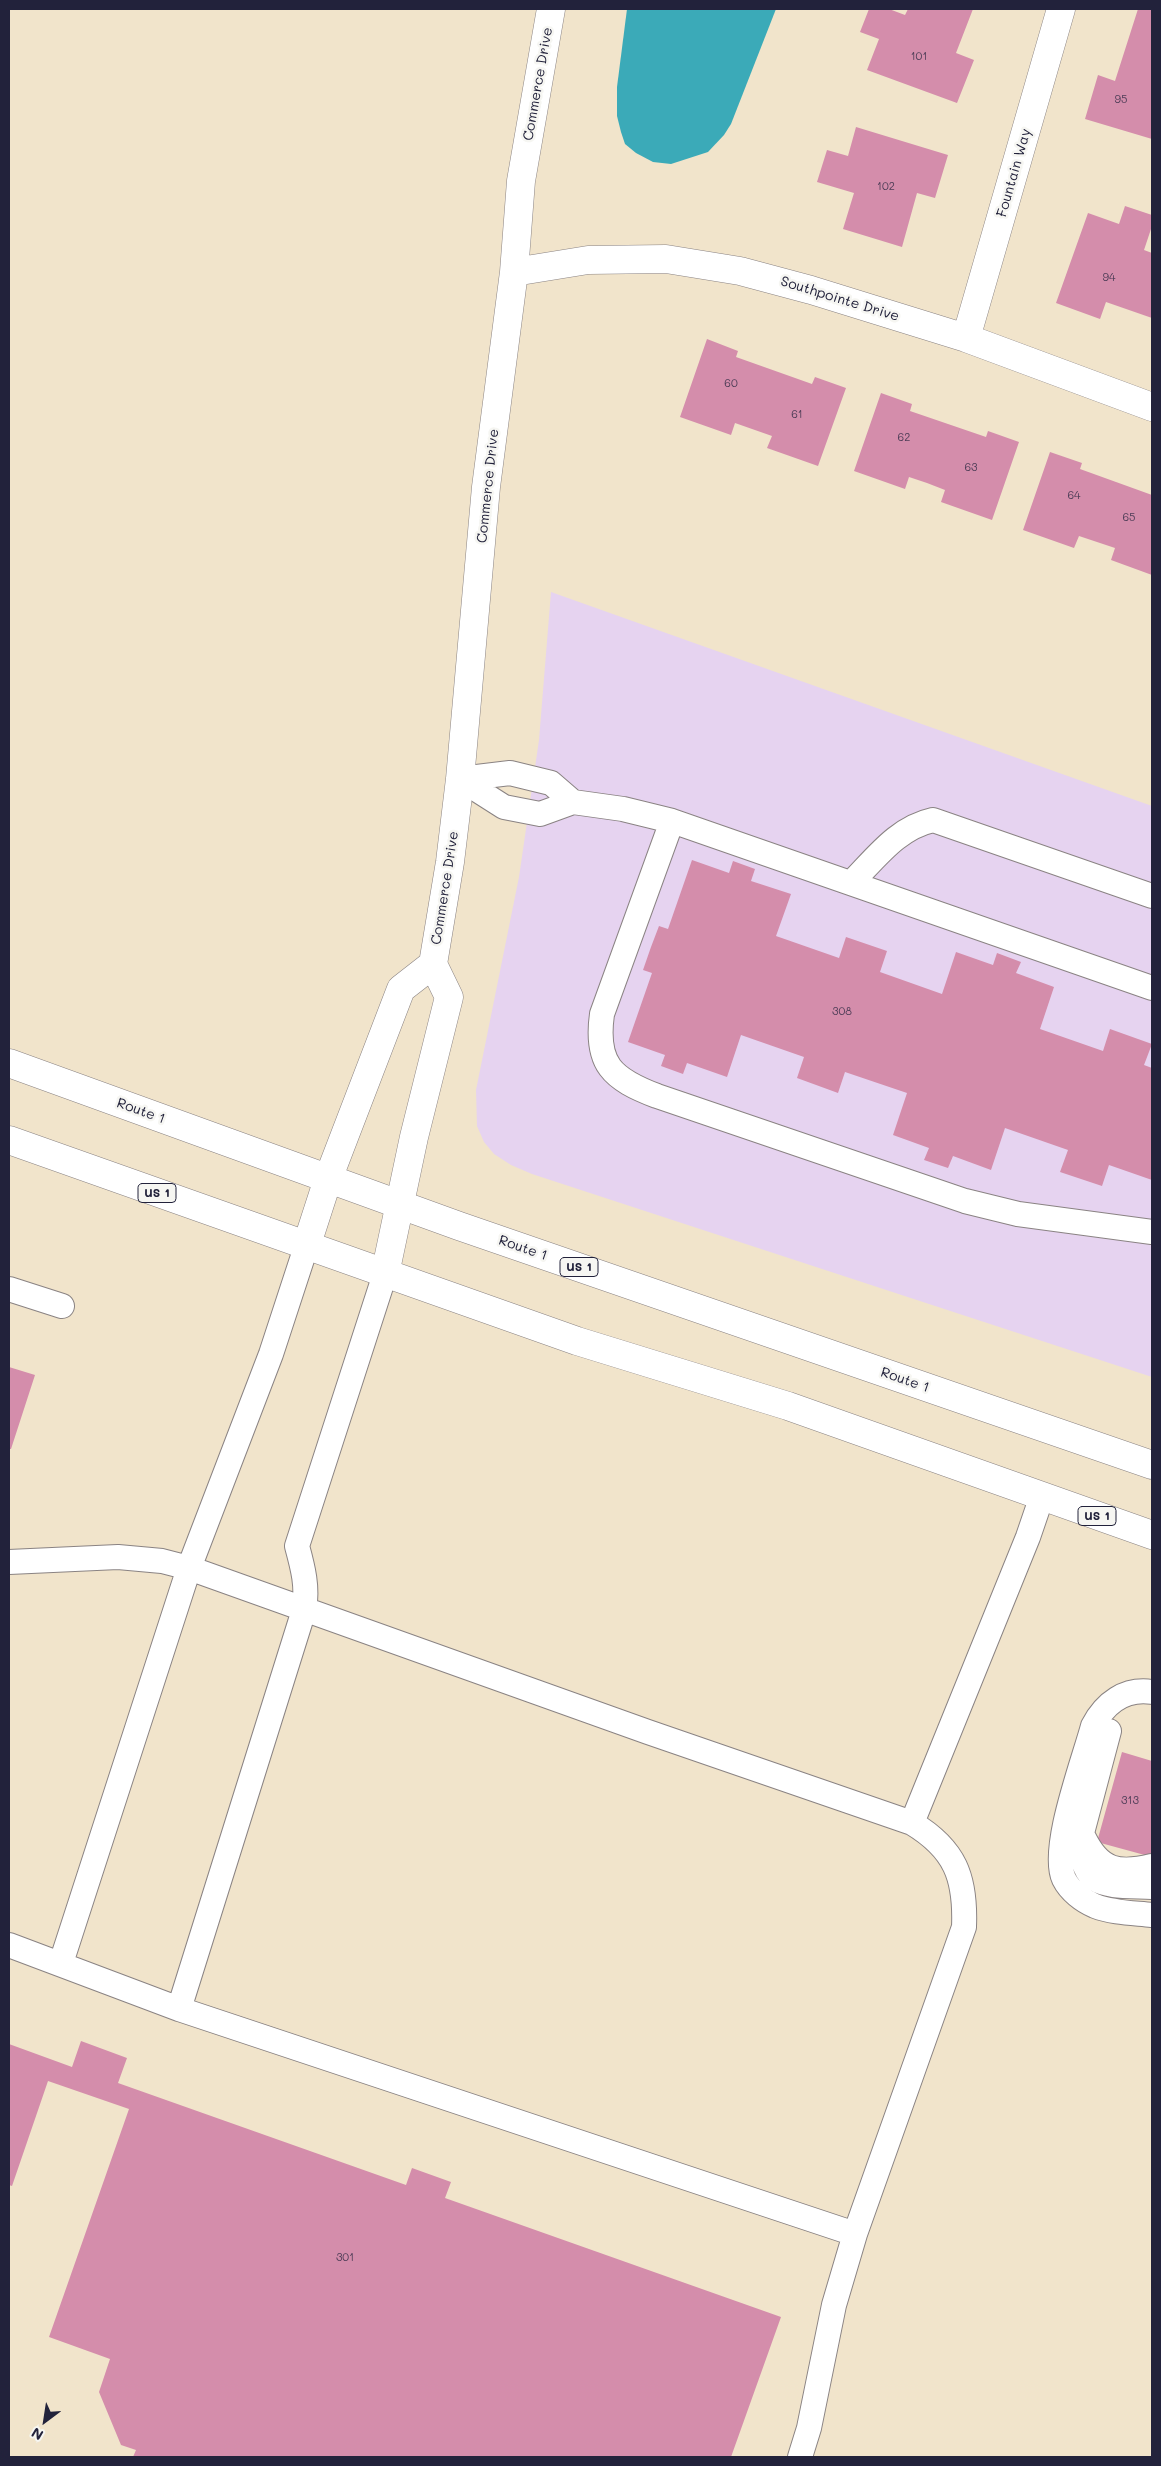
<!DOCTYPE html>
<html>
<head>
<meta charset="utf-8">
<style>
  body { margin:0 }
  #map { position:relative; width:1161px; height:2466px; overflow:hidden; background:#f1e4cb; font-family:Mali,sans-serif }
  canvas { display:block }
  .frame { position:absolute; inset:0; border:10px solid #22223b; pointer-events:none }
  .north { position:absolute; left:20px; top:2396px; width:50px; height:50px; -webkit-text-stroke:4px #f6f6f2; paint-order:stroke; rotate:211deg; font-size:14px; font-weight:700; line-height:20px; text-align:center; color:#22223b }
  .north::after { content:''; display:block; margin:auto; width:18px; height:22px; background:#22223b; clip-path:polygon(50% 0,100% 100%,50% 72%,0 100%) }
</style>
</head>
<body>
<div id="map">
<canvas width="1161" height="2466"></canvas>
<div class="frame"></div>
<div class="north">N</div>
</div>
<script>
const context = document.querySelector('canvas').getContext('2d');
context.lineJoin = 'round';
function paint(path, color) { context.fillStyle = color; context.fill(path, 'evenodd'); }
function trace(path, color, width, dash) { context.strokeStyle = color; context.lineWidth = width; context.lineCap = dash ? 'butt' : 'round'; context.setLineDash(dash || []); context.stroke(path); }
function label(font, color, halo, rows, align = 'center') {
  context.font = font + ' Mali,sans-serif'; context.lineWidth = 5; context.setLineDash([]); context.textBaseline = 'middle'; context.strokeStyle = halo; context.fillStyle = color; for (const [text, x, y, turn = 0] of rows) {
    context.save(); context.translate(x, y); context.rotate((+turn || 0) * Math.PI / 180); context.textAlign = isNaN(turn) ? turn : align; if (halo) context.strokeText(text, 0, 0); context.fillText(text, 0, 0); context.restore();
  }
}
paint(new Path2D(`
  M551,592L1152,806V1377L532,1174L511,1165L494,1154L484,1142L477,1126L476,1090L519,877L539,740Z`), '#e6d3f0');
paint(new Path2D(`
  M627,9H776L731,124L724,135L708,152L671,164L653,162L636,153L625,144L621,132L617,116V87Z`), '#3baab8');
paint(new Path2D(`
  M869,9H889L905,15L908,9H973L956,53L974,60L957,103L867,70L879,39L860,32Z
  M1138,9H1152V139L1085,119L1098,75L1115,81Z
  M856,127L948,155L935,198L917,193L902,247L843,229L854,193L817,182L827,150L848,156Z
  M1125,206L1152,215V226L1144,250L1152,253V318L1106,302L1100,319L1056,303L1088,213L1119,224Z
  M707,339L738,351L736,357L812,384L815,377L846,388L818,466L767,448L772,436L735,423L731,435L680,417Z
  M881,393L912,404L910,411L986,437L988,431L1019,442L992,520L941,502L945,490L927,483L909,477L905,489L854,471Z
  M1050,452L1082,463L1080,469L1152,495V575L1111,560L1115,548L1079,536L1074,548L1023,530Z
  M692,860L729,873L733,861L755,869L751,881L791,894L776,936L839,958L846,937L887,951L880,972L942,994L956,952L993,965L997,953L1021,962L1016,973L1054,987L1040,1029L1103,1051L1110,1029L1152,1044L1144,1065L1152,1068V1180L1109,1165L1102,1186L1060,1172L1068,1150L1005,1128L991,1170L953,1156L948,1168L924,1160L929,1148L893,1135L907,1093L845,1072L838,1093L797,1078L804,1057L741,1035L727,1077L687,1063L683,1074L661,1066L665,1055L628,1042L652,973L643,970L651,947L659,926L668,929Z
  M9,1367L35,1375L11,1449H9Z
  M1122,1752L1152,1761V1857L1097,1842Z
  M81,2041L127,2058L118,2083L406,2185L412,2168L451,2182L445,2198L781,2317L731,2457H133L136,2450L121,2445L99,2392L110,2359L49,2337L129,2109L48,2081L12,2186L9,2185V2044L72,2067Z`), '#d48dab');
const service = new Path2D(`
  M460,779L504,807L540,814L573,802L623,809L672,821L1152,988
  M460,779L510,773L551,783L573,802
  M672,821L602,1014C595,1064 612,1079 657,1096L965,1201L1018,1214L1152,1232
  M851,883C876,858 897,828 933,820L1152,896
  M9,1289L62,1306
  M9,1562L118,1557L162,1561L189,1568L648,1732L912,1823C955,1849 966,1877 964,1927L855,2234L834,2305L809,2428L800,2457
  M1152,1692C1125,1688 1105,1703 1093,1726C1084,1760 1050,1849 1064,1879C1070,1891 1083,1901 1095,1906C1113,1913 1134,1913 1152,1915
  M1109,1731L1082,1833C1077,1891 1108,1885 1152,1887
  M912,1823L1028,1537L1042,1496
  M1084,1838C1100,1871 1119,1874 1152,1866
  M9,1945L179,2009L855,2234
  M61,1963L189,1568L271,1354L306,1247
  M179,2009L304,1610C308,1587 303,1568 297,1546L385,1274`);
const minor = new Path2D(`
  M514,272L588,260L666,259L740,271L811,290L966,338L1152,407
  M966,338L1061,9
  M306,1247L328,1179L401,989L433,964
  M385,1274L414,1137L449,997L433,964L450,862L460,779L486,487L514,272L521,181L551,9`);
const primary = new Path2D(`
  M9,1063L459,1226L1152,1465
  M9,1140L577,1341L788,1406L1152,1535`);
trace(service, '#8a8383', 26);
trace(minor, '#8a8383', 29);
trace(primary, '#8a8383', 29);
trace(service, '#fff', 24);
trace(minor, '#fff', 28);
trace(primary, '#fff', 28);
label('11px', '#4e3d57', null, [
  ["101",919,57],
  ["95",1121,100],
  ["102",886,187],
  ["94",1109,278],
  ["60",731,384],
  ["61",797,415],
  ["62",904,438],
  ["63",971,468],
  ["64",1074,496],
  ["65",1129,518],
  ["308",842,1012],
  ["313",1130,1801],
  ["301",345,2258]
]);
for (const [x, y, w] of [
  [157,1193,38],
  [579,1267,38],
  [1097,1516,38]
]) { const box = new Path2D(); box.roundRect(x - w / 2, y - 9.5, w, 19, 4); context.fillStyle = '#f6f6f2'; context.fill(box); trace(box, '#22223b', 1); }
label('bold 12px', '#22223b', null, [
  ["US 1",157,1193],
  ["US 1",579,1267],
  ["US 1",1097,1516]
]);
label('14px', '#22223b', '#f6f6f2', [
  ["Commerce Drive",538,84,-80],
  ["Fountain Way",1014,173,-74],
  ["Southpointe Drive",840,299,17],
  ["Commerce Drive",488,486,-84],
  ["Commerce Drive",445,888,-81],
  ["Route 1",141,1111,20],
  ["Route 1",523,1248,19],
  ["Route 1",905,1380,19]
]);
</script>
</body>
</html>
